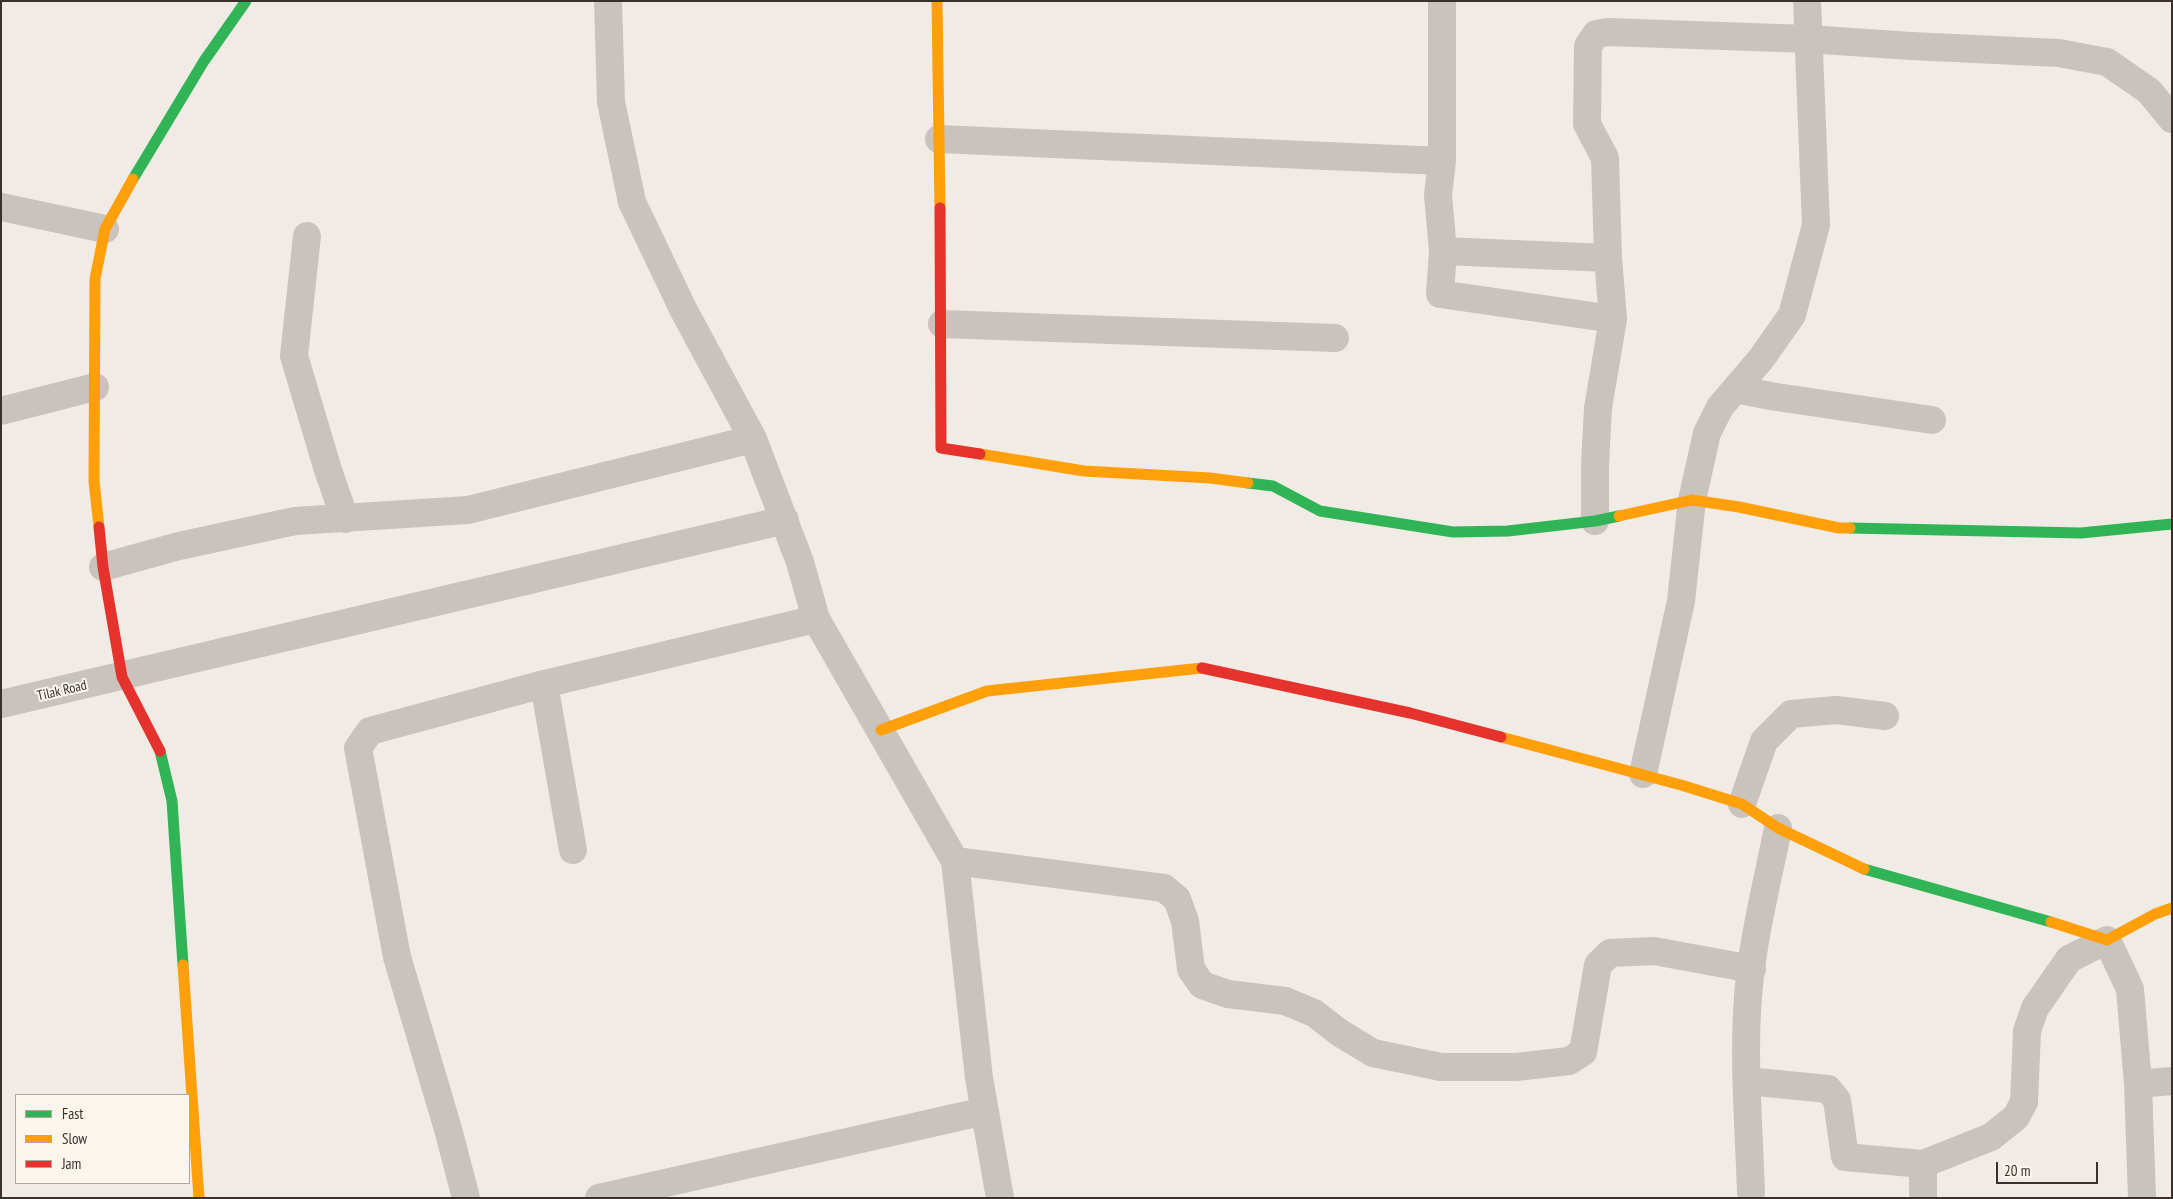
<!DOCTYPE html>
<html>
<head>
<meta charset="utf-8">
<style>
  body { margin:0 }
  #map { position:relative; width:2173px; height:1199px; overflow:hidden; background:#f0ebe5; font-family:"PT Sans Narrow",sans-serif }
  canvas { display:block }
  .frame { position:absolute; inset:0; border:2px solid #3b302b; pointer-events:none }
  .legend { position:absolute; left:15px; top:1094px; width:175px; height:90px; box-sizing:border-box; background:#fbf5ee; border:1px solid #aea6a0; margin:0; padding:6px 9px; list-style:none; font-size:15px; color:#3b302b }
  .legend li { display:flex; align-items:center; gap:10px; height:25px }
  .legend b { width:25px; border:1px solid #aea6a0 }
  .scale { position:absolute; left:1996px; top:1162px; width:102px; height:22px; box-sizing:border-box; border:2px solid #3b302b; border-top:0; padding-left:6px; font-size:15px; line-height:18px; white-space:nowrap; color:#3b302b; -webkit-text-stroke:4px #fbf5ee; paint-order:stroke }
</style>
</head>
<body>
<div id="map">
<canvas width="2173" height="1199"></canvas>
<div class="frame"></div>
<ul class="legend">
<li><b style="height:6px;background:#30b455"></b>Fast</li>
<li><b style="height:6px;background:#ff9f0a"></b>Slow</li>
<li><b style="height:6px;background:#e5322d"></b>Jam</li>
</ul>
<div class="scale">20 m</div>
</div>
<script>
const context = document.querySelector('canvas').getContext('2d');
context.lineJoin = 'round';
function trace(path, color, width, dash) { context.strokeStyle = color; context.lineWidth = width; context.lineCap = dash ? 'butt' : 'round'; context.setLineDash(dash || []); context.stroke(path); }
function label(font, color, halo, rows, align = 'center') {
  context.font = font + ' "PT Sans Narrow",sans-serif'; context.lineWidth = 4; context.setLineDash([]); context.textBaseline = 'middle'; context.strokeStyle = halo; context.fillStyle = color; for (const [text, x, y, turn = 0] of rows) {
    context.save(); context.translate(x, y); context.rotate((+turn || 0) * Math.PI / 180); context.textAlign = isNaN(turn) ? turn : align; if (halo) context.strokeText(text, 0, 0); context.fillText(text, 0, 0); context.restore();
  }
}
trace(new Path2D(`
  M608,1L611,102L632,202L683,309L753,439L800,562L816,619L955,861L979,1078L1000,1198
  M1442,1V161L1438,195L1443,251L1440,294L1613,319
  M939,139L1442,161
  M1,207L105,229
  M307,236L294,356L328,470L345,519
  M1443,251L1608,258
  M942,324L1335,338
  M1736,389L1770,396L1932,420
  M1,411L95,387
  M1595,521V465L1598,408L1613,319L1608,258L1605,158L1587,124L1588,46L1596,34L1608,32L1808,39L1911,46L2059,53L2107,62L2149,91L2172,119
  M103,567L179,546L295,521L468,510L753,439
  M544,684L573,850
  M1,704L785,520
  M1643,774L1681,601L1692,500L1707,433L1720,407L1761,359L1792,315L1816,225L1807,1
  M1742,804L1764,741L1791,714L1836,710L1885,716
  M955,861L1164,888L1177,899L1185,921L1191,969L1202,985L1228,994L1285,1001L1314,1013L1340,1033L1373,1053L1441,1067H1516L1569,1061L1583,1052L1598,965L1610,953L1654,951L1752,969
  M1747,1081L1828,1089L1837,1100L1845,1157L1923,1164L1991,1137L2016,1117L2024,1102L2027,1031L2035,1008L2069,959L2107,940L2130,989L2138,1084L2142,1198
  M2138,1084L2172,1081
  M1923,1164V1198
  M1751,1192C1749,1129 1743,1060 1748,997C1752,941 1767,884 1778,828
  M466,1198L448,1129L397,957L358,748L370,731L544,684L816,619
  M599,1198L985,1111`), '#c9c3be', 28);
trace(new Path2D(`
  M133,179L204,61L246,1
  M1248,483L1273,486L1320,511L1453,532L1508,531L1595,521L1619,516
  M1850,528L2081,533L2172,524
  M160,751L172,801L183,965
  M1864,869L2051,922`), '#30b455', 11);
trace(new Path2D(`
  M937,1L940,208
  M980,454L1084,471L1210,478L1248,483
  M1619,516L1692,500L1739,507L1839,528H1850
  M99,527L94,481L95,279L105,229L133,179
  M881,730L987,691L1202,668
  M1501,737L1681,785L1742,804L1778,828L1864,869
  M2051,922L2107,940L2155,914L2172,908
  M183,965L199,1198`), '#ff9f0a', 11);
trace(new Path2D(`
  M940,208L941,448L980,454
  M99,527L103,567L122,677L160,751
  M1202,668L1410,713L1501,737`), '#e5322d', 11);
label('14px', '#3b302b', '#fbf5ee', [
  ["Tilak Road",62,691,-13]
]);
</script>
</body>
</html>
